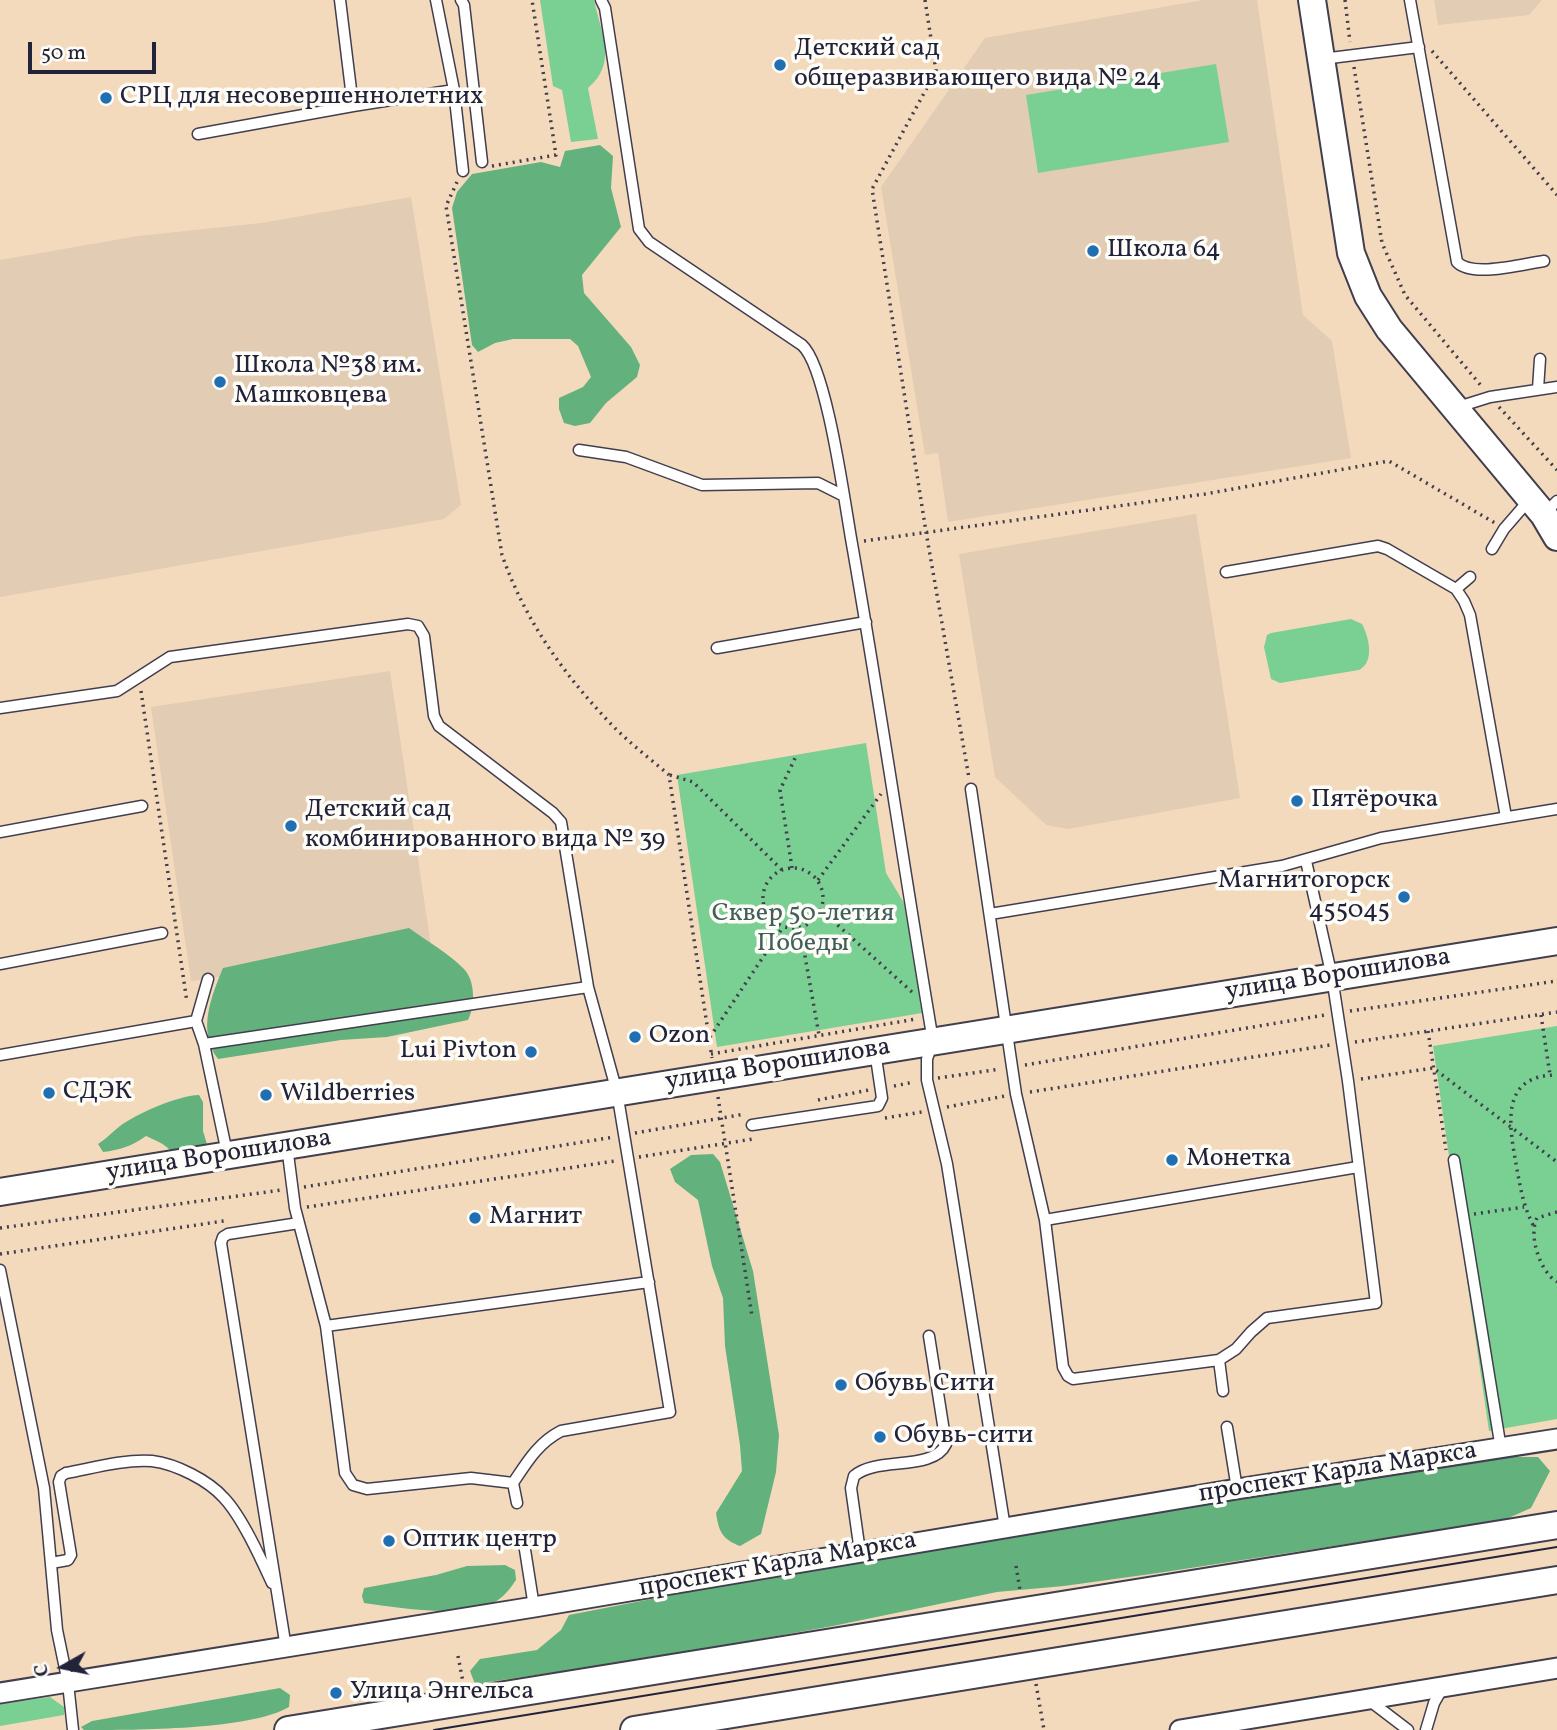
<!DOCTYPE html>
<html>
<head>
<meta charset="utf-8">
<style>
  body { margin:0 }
  #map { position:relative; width:1557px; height:1730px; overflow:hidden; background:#f4dabd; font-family:Vollkorn,serif }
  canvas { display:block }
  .north { position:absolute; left:28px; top:1632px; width:70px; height:70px; -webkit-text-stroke:5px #fdfcf7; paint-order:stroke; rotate:261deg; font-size:19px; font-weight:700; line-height:28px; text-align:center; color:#22223b }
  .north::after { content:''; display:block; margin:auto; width:24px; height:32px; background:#22223b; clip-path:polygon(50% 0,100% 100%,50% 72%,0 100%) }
  .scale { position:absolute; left:28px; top:42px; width:128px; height:32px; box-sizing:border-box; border:4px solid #22223b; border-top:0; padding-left:9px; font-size:21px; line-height:24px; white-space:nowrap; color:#22223b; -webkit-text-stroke:5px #fdfcf7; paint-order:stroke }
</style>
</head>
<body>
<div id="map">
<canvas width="1557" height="1730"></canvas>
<div class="north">С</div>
<div class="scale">50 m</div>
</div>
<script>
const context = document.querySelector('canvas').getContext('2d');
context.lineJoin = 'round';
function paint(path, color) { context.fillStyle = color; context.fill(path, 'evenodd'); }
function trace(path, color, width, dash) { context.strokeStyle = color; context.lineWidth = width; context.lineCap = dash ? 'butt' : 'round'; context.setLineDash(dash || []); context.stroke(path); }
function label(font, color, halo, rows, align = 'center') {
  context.font = font + ' Vollkorn,serif'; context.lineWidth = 7; context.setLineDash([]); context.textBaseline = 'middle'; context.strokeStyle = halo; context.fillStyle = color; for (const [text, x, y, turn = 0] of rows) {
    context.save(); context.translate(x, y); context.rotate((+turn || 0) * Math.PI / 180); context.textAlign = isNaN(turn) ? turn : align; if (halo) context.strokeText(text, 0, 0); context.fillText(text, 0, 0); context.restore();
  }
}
paint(new Path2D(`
  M1203,0H1257L1303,315L1332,341L1351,458L948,522L938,453L925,455L881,187L985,38Z
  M1434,0H1542L1529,15L1438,25Z
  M411,197L461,505L444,519L0,597V260L138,236L261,223Z
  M1196,514L1240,798L1068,829L1046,825L995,777L959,554Z
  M390,671L431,946L191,981L151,707Z`), '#e2ccb3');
paint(new Path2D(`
  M540,0H594C601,33 618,63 588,88L598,139L571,142L562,90L553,86Z
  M1216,64L1229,142L1038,173L1026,95Z
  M1351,619L1362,624C1369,637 1375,662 1359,670L1280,683L1271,679L1264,647L1267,635L1271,633Z
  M866,743L886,873L904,903L922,1013L717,1047L677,775Z
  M1557,1026V1419L1489,1431L1433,1046Z
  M50,1697L64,1707V1715L0,1726V1704Z`), '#7acf93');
paint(new Path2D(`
  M600,145L613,156L611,188L621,227L582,275L584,293L631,347L640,365L637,377L606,403L590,423L575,426L564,423L559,409V398L583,387L591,377L578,346L570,339H513L495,343L478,352L472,345L452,208L457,192L472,174L541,162L560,167L565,151Z
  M409,928C427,941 448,953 463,968C476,980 475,1007 468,1020L387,1037L341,1040L218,1059C197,1031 211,997 223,968Z
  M199,1095L203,1102V1131L210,1154L176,1159C169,1145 159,1142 146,1136C132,1146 120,1150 103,1152L98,1144C106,1139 112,1132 120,1126C138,1113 177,1096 199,1095Z
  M713,1154L720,1162L753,1271L779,1435L776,1472L761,1534L740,1546C722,1539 719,1532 716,1513L742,1471L740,1445L725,1346L723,1298L712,1266L698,1200L675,1182L670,1169L691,1155Z
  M1491,1457H1538L1550,1471L1531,1508L1504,1520L1158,1573L1064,1586L997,1592L833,1626L652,1658L475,1684L470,1671L480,1659L537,1650L561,1630L569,1615L847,1561Z
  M505,1565L515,1570L516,1580C510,1589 503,1598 493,1603C460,1618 399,1608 364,1603L362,1596L364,1588L436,1575L467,1566Z
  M280,1688L290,1695L289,1707C250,1730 135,1730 84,1730L81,1727L92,1721Z`), '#63b27d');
const lane = new Path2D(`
  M436,0L454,90L463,171
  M461,0L464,5L482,162
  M601,0L605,8L639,229L649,242L802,345C827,367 845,506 852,544C881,709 905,876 933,1041L927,1059V1080L947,1164L1005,1528
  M1410,0L1457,262C1472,278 1522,264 1544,261
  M1322,59L1419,47
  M353,106L454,90
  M198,134L353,106L340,0
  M1538,389L1540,359
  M1458,407L1490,397L1557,387
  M579,450L626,457L702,485L818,483L844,496
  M1544,514L1557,501
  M1492,549L1504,529L1530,499
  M1226,572L1378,546L1387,549L1456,589L1464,601L1470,615L1506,817
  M1456,589L1470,577
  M717,648L866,622
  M0,708L117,691L170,657L408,624L418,626L424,636L434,716L439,726L553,813L561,822L588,987L617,1092L670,1412L561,1431C538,1443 527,1462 513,1483L471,1478L367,1489L353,1485L345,1473L326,1326L295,1208L287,1146
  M971,789L1016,1094L1045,1220L1063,1367L1068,1376L1073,1379L1219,1360L1236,1349L1251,1332L1267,1318L1376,1303L1348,1081L1332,977L1306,861
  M0,832L142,806
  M990,914L1282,866L1381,838L1557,809
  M0,964L162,933
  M204,1044L196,1021L208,979
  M0,1055L196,1021
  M752,1125L878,1106L882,1098L875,1051
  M227,1153L204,1044L588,987
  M1454,1160L1501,1449
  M1045,1220L1358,1167
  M0,1270L44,1488L57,1630L68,1683L73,1730
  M326,1326L649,1282
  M1219,1360L1223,1391
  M1227,1427L1237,1489
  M513,1483L517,1503
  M523,1537L534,1607
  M860,1552L851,1488L854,1476C876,1456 933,1472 946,1444L929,1336
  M51,1563L68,1560L71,1555L59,1482L61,1476L66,1473C93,1468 124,1459 152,1461C176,1464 208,1480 224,1498C242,1517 261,1559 272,1583
  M286,1648L221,1243L223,1237L228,1234L299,1223
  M1370,1701L1408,1730
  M1426,1730L1434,1703L1442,1689`);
const street = new Path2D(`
  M0,1693L534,1607L1237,1489L1557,1439
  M1180,1730L1557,1668`);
const secondary = new Path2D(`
  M1312,0L1351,253L1368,296L1389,329L1544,515L1557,537
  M0,1192L1557,941
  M288,1730L1557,1525
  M634,1730L1557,1580`);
trace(lane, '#423e4e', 13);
trace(street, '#423e4e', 23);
trace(secondary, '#423e4e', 30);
trace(new Path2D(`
  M925,0L936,71L872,189L926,532L969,778
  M1345,0L1350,42
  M1432,51L1557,195
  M1354,67L1382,243L1405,295L1483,388
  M492,166L556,155L532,0
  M457,182L446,206L502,555C525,620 562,672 609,722C627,741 649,758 669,775L712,1058
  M1499,407L1557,470
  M864,541L1205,494L1389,461L1495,523
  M141,691L187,1002
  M670,775L693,782L782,870
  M792,868L780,790L797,754
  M763 898a30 30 0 1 1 60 0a30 30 0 1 1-60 0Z
  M818,880L881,794
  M822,911L912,992
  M800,928L819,1035
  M1350,1011L1557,981
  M1541,1015L1550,1075
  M1428,1031L1446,1150
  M710,1037L783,927
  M1355,1042L1557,1012
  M711,1054L916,1019
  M1025,1065L1325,1015
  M938,1078L1000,1069
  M1361,1079L1433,1068L1557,1162
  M894,1086L914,1082
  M1030,1092L1330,1045
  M718,1097L752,1316
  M818,1100L869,1090
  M947,1107L1005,1096
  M885,1118L922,1112
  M635,1133L745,1114
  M639,1157L753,1139
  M304,1187L614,1137
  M307,1207L615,1161
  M1557,1212L1537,1218C1528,1235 1540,1272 1557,1282
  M1474,1214L1524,1207
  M1533,1225C1523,1205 1520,1186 1516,1164C1509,1124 1500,1075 1557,1075
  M0,1228L282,1190
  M0,1254L224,1221
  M1016,1566L1020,1590
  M458,1656L463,1682
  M1036,1684L1044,1730`), '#423e4e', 3.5, [2, 5]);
trace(lane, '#fff', 10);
trace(street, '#fff', 19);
trace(secondary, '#fff', 26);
trace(new Path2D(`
  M434,1730L1557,1547`), '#22223b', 2);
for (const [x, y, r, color] of [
  [780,65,7,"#1f6fb2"],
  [106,98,7,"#1f6fb2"],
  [1093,251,7,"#1f6fb2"],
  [220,382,7,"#1f6fb2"],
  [1297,801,7,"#1f6fb2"],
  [291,826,7,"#1f6fb2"],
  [1404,897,7,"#1f6fb2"],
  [635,1037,7,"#1f6fb2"],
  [531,1052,7,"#1f6fb2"],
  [49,1093,7,"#1f6fb2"],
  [266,1095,7,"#1f6fb2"],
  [1172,1160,7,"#1f6fb2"],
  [475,1218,7,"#1f6fb2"],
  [841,1385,7,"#1f6fb2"],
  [880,1437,7,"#1f6fb2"],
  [389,1541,7,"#1f6fb2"],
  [336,1693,7,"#1f6fb2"]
]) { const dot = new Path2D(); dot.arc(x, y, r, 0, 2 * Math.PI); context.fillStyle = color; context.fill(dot); trace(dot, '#fdfcf7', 2.5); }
label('26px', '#22223b', '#fdfcf7', [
  ["Детский сад",794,50],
  ["общеразвивающего вида № 24",794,80],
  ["СРЦ для несовершеннолетних",120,98],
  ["Школа 64",1107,251],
  ["Школа №38 им.",234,367],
  ["Машковцева",234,397],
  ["Пятёрочка",1311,801],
  ["Детский сад",305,811],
  ["комбинированного вида № 39",305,841],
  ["Магнитогорск",1390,882,"right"],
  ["455045",1390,912,"right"],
  ["Ozon",649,1037],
  ["Lui Pivton",517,1052,"right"],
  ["СДЭК",63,1093],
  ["Wildberries",280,1095],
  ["Монетка",1186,1160],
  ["Магнит",489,1218],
  ["Обувь Сити",855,1385],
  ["Обувь-сити",894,1437],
  ["Оптик центр",403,1541],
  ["Улица Энгельса",350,1693]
], 'left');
label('26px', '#415f5a', '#fdfcf7', [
  ["Сквер 50-летия",803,915],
  ["Победы",803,945]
]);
label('26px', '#22223b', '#fdfcf7', [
  ["улица Ворошилова",1338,976,-9],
  ["улица Ворошилова",778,1066,-9],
  ["улица Ворошилова",219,1157,-9],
  ["проспект Карла Маркса",1338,1474,-9],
  ["проспект Карла Маркса",778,1566,-10]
]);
</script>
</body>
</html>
